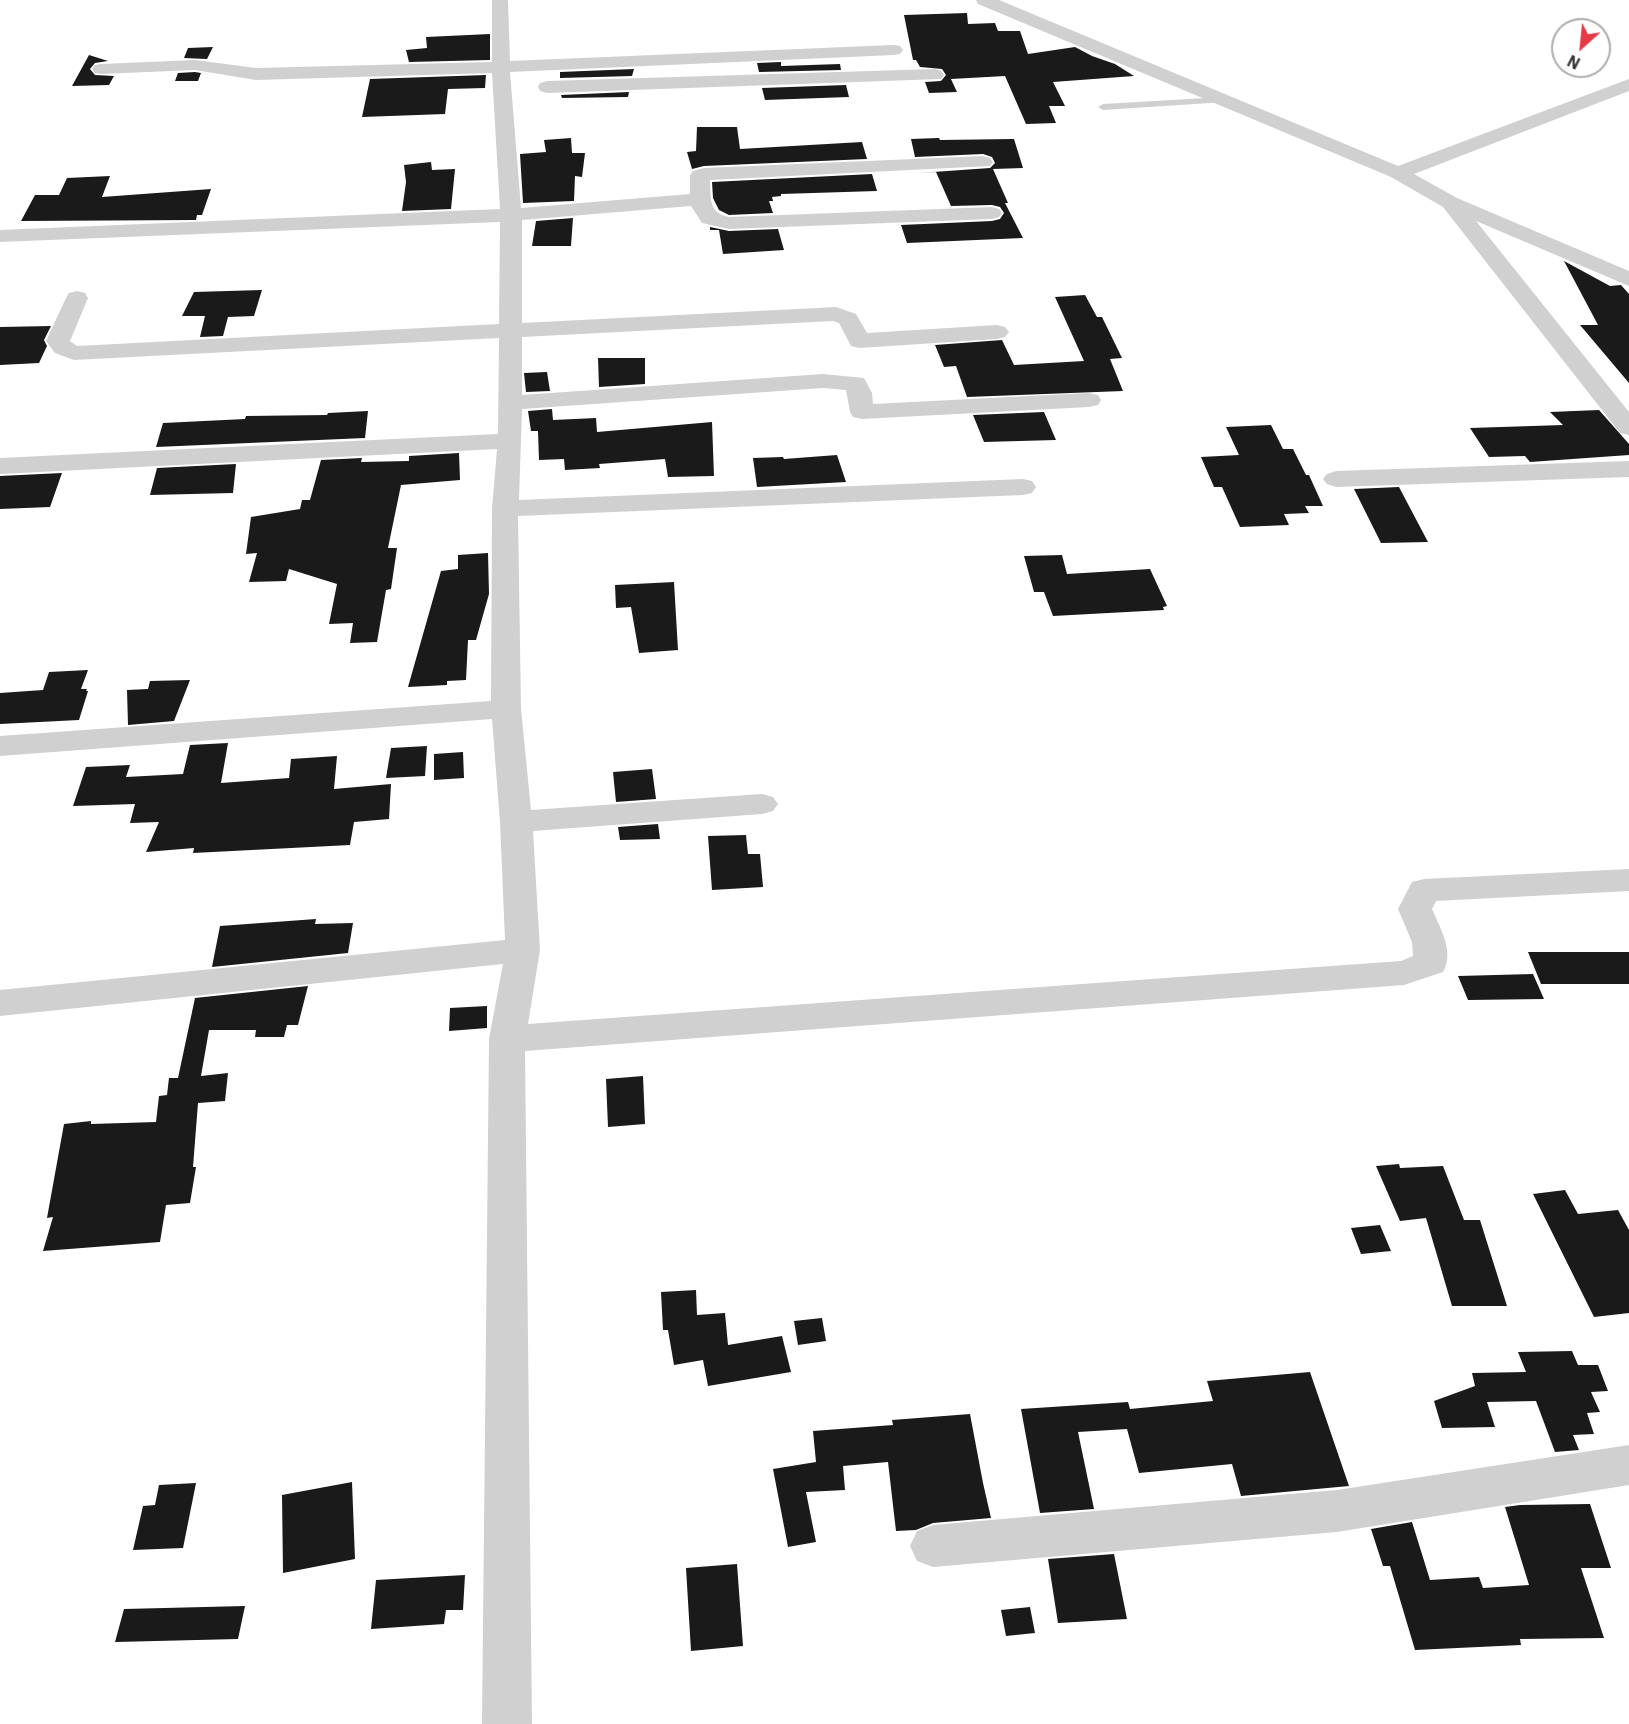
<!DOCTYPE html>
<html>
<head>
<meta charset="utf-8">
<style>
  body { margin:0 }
  #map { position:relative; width:1629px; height:1724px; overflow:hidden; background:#fff; font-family:"IBM Plex Sans",sans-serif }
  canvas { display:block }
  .north { position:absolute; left:1551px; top:18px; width:60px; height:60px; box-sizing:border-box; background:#fff; border:2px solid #adadad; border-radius:50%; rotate:207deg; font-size:16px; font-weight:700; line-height:24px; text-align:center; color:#333 }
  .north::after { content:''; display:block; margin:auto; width:21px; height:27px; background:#e63946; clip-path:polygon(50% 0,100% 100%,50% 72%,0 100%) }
</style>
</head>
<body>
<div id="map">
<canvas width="1629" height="1724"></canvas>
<div class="north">N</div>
</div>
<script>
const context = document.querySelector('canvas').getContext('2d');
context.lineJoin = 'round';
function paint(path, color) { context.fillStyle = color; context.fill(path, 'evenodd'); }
paint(new Path2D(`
  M967,13L968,24L995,23L998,31H1020L1028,54L1075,47L1092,56L1115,64L1134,76L1053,82L1065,106H1049L1056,123L1026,124L1005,76L951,79L957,92L929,93L925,82L941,81L946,75L942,69L920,67L916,60H913L904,15Z
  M490,34V60L409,62L406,50L427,48L426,37Z
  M213,47L207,59L184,58L188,48Z
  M89,55L108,61L95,63L90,69L95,75L114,76L109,85L72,86Z
  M781,62V66L840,64L841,70L759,72L757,63Z
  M634,69L632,76L560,78V72Z
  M195,72L201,73L198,81H175L178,73Z
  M486,75L485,88L448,89L445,114L362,117L370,79Z
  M846,85L849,97L765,100L762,88Z
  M629,92L628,97L562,98L561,95Z
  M697,127H737L740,149L862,142L867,159L704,166L692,169L687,152L696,151Z
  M571,138L572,153H585L582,177L575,176L574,201L523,203L520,154L546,152L544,140Z
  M939,138L940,140L1014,139L1023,168L993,169L1008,203H1005L1023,238L907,243L901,225L992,221L1000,219L1004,213L1000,207L992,205L951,206L936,172L919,173L990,168L995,163L992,157L983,154L915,157L911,139Z
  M431,162L432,170L455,169L451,209L402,211L406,182L404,165Z
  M872,174L877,191L781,194V196L772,197L773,201H769L773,213L729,215L719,210L713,198L712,182Z
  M110,176L102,197L211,189L202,215H197L196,220L21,221L35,195H59L67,178Z
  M573,218L571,246H532L536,221Z
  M710,227L729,231L778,229L784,250L723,254L719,230H710Z
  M1564,261L1610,286L1621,285L1629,294V383L1580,325H1598Z
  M262,290L254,316L228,317L223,336L200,337L205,316H182L194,292Z
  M1085,295L1097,317H1102L1122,358L1110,359L1123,391L967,397L956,366L944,367L935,345L1002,340L1014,365L1084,361L1055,297Z
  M51,326L44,340L47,346L39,363L0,365V327Z
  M598,358H645V384L599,387Z
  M547,372L550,391L526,392L524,373Z
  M552,409L553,420L596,418L597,432L712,422L714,476L668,477L665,459L599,464L600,468L565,470L564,459L539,460L538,431H531L528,411Z
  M1599,410L1629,444V455L1530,462L1525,456L1489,457L1470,428L1563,425L1550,412Z
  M368,411L365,438L156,447L163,423L245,419L246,416L327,415L328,413Z
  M1044,412L1056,440L984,442L973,415Z
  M1271,425L1283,449H1293L1306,475H1309L1323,506H1305L1309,513L1284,514L1289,525L1240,527L1222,487H1214L1201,457L1239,455L1226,427Z
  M459,453L460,480L401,485L388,548H397L391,589L386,590L377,642L350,643L353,623L329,624L337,584L289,569L286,581L249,582L257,553L246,554L251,517L300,509L302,500H310L321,460L362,458L361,462L409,461V456Z
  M837,455L846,482L757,487L753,458L783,457L784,459Z
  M236,464L233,493L150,495L157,468Z
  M62,473L50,507L0,509V476Z
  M1399,487L1428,542L1381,543L1354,489Z
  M488,553L489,594L476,640H468L466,680L447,681V685L408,687L441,571L458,569V555Z
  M1062,555L1067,574L1150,569L1167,606L1163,607L1164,610L1053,616L1044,592H1034L1024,556Z
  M674,582L678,650L639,653L631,607L616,608L615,585Z
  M88,670L81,689H87L86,691H88L79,720L0,724V693L43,690L49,672Z
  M190,680L174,721L128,725L127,690L148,689L150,681Z
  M228,743L221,783L289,778L291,759L337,756L334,789L391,784L389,819L354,822L350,845L193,853L194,848L146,852L159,822L130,823L135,804L73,806L86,767L130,765L126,777L183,774L190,745Z
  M427,746L425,776L386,778L391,748Z
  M463,752L464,778L434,780V754Z
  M652,769L656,799L616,802L613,772Z
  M658,824L660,839L620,840L618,827Z
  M746,835L748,854H760L763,887L712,890L708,836Z
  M316,919L315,924L353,923L348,953L212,967L220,926Z
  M1528,952H1629V984H1541Z
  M1533,974L1544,999L1468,1000L1458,976Z
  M308,986L298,1025H287L284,1037H255L256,1030H209L201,1076L228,1073L225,1101L198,1103L193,1167H196L190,1203L166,1205L160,1242L43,1251L53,1217L47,1218L64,1124L91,1121V1124L156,1122L159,1096L167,1095L169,1078H178L195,998Z
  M487,1006V1028L449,1031L450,1008Z
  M643,1076L645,1124L608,1127L606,1079Z
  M1399,1164L1400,1168L1443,1166L1464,1220H1480L1507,1306H1452L1426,1218L1400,1221L1376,1166Z
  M1565,1190L1578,1214L1618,1210L1629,1230V1313L1594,1317L1533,1194Z
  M1380,1225L1391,1251L1361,1254L1351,1228Z
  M696,1290L697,1315L725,1313L728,1345L782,1336L791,1372L708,1386L703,1360L674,1365L668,1330H663L661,1292Z
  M822,1318L826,1341L798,1345L794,1321Z
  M1572,1351L1578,1365H1598L1608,1391L1591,1392L1600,1412L1587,1413L1594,1434L1573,1435L1579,1450L1555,1452L1536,1401L1487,1402L1495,1427L1442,1428L1434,1401L1475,1386L1472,1373L1526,1372L1518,1352Z
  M1310,1372L1349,1486L1241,1496L1232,1464L1139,1473L1127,1429L1078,1432L1094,1509L1040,1513L1021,1409L1128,1402L1130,1409L1213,1401L1207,1381Z
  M970,1414L983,1483L991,1518L933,1523L916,1530L896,1531L888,1462L843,1466L845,1490L806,1492L816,1542L788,1547L773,1469L816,1462L813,1431L893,1425L892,1420Z
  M352,1482L355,1559L283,1573L282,1495Z
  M196,1483L183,1548L133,1550L143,1506L155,1505L159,1485Z
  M1590,1504L1611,1568H1581L1604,1638L1520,1639L1521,1645L1415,1650L1390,1566H1383L1371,1529L1412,1522L1430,1580L1479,1577L1483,1588L1529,1585L1505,1507L1520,1505Z
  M1114,1554L1127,1619L1058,1623L1048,1559Z
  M737,1564L743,1646L691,1651L686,1568Z
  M465,1575L463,1610H446L444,1624L371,1629L376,1580Z
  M245,1606L238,1639L115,1642L124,1609Z
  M1030,1607L1035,1633L1006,1636L1001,1610Z`), '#1a1a1a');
paint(new Path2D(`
  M1223,97L1226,98V102L1103,110L1098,107L1103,104Z`), '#d0d0d0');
paint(new Path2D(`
  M492,0H508L510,61L894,45L900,46L903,50L900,54L894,55L510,72L521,208L690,194V175L693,171L704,168L983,156L990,158L993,162L990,166L710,180C711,198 708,213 729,217L992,207L999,209L1002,213L999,217L992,219L729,229L702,223L691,206L522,220V323L836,307L856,314L867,333L997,325L1005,327L1009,332L1005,337L997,339L859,348L851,346L839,323L833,321L522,337V395L823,374L864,378L872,393L873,404L1089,393L1098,395L1101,400L1098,405L1089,407L862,419L853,417L850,412L846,390L823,388L522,409L519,500L1023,479L1032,481L1036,487L1032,493L1023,495L518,516L521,709L531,810L762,794L773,797L778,804L773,811L762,814L533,831L540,950L528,1024L1401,961L1413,956L1412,942L1398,909L1412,882L1424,879L1629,869V891L1436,901L1432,909C1440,928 1455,952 1443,972L1404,985L525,1051L532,1724H482L489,1039L503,964L0,1016V990L505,940L500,822L492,719L0,756V736L491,701L492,509L497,449L0,474V458L498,434L499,338L74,360L55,353L46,341L66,298L69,293L77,291L85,293L88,298L70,341L77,346L499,324L500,222L0,242V230L500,209L492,73L256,80L195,70L101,74L95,73L92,69L95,65L101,64L195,60L256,68L492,62Z
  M976,0H999L1398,166L1629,79V91L1414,174L1457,198L1629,271V286L1476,221L1629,412V435L1620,433L1443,207L1391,177L978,4Z
  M935,69L941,71L944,75L941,79L547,93L540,91L538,87L540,83L547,81Z
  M1629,461V477L1336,487L1327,484L1323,479L1327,474L1336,471Z
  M1629,1445V1485L1337,1532L933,1567L917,1561L910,1546L917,1531L933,1525L1337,1490Z`), '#d0d0d0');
</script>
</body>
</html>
